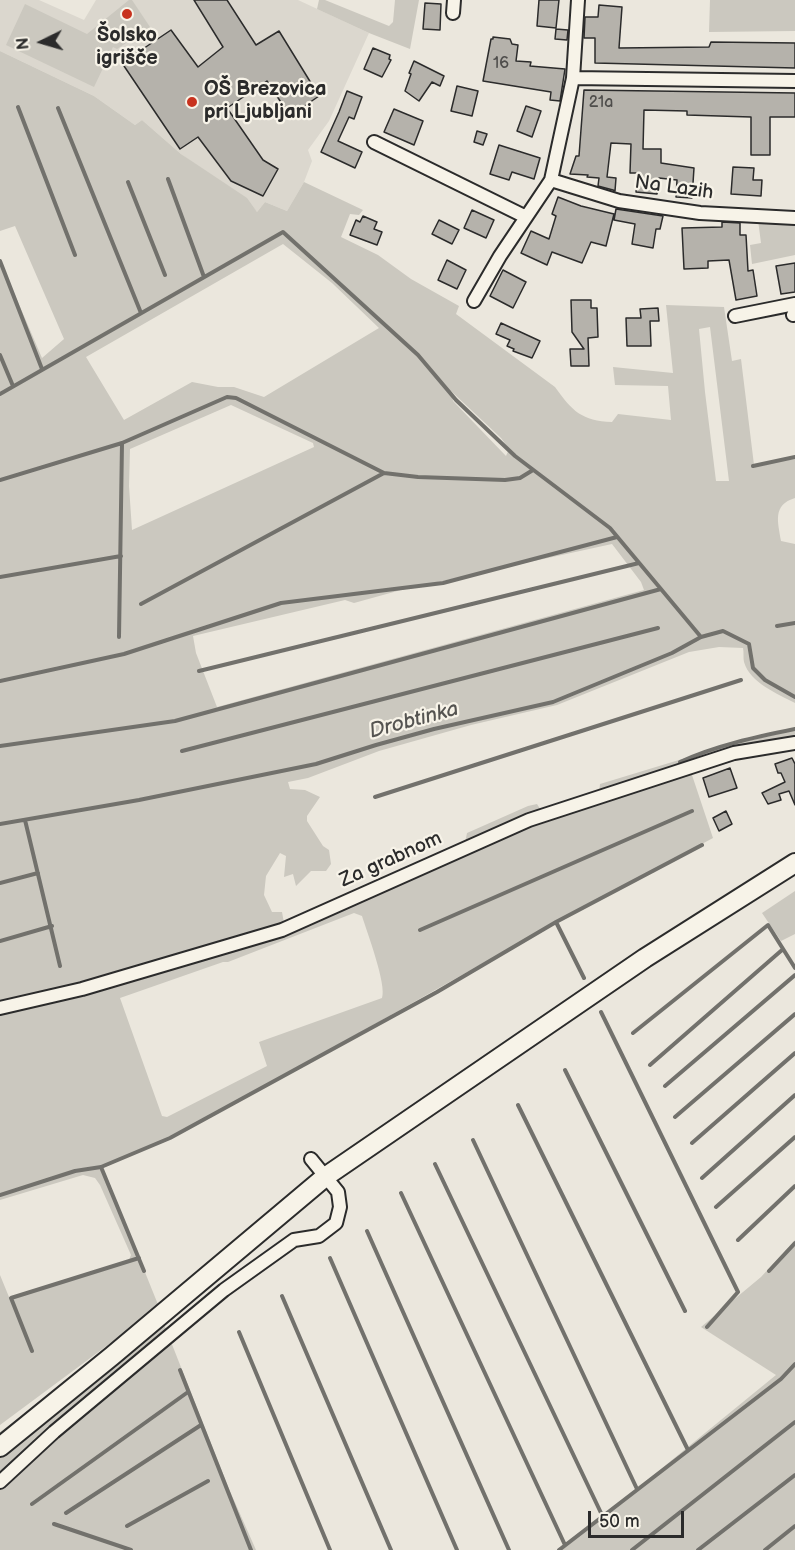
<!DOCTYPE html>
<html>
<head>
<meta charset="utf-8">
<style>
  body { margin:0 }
  #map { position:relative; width:795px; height:1550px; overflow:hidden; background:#ebe7dd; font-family:"Balsamiq Sans",sans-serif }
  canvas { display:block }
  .north { position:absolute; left:12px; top:12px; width:60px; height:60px; -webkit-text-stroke:4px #f7f3e8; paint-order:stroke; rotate:265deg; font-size:16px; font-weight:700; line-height:24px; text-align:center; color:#2b2b2b }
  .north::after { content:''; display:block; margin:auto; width:21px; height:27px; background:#2b2b2b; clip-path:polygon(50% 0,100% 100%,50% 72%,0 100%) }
  .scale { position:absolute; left:588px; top:1511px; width:96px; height:27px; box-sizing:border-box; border:3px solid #2b2b2b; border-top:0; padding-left:8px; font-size:18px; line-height:21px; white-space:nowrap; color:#2b2b2b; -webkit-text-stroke:4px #f7f3e8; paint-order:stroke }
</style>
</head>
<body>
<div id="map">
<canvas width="795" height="1550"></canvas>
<div class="north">N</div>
<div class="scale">50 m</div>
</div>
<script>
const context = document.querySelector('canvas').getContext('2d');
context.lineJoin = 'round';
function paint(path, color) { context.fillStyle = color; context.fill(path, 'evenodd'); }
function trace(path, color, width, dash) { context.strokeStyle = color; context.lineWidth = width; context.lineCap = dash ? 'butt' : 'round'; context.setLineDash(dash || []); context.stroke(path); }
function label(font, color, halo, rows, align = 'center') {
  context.font = font + ' "Balsamiq Sans",sans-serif'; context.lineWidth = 4.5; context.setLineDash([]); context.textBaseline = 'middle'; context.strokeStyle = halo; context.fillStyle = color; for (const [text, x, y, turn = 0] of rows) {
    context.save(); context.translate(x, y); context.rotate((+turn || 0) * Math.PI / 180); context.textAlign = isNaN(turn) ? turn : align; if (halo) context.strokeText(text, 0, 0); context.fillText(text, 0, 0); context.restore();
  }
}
paint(new Path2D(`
  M0,0H39L84,20L96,0H298L369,33L329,121L308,150L312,161L304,182L287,211L265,202L257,212L181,154L142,120L135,125L94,96L0,51Z`), '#dbd7ce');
paint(new Path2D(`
  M129,0H132L150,27L117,49L113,47L94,87L6,45L25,4L87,34Z
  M319,0H325L389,26L393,22L395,0H419L410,49L369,33L317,9Z
  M710,0H795V31L709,32Z
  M0,51L94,96L135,125L142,120L181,154L247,198L257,212L265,202L287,211L304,182L363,210L359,215L350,214L341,237L378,255L411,279L459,306L456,314L555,387C572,411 582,421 612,422L618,414L671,420L668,386L615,385L613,367L673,373L666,305L724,307L732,361L741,359L754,465L795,459V498C772,505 778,522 781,541L795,544V703C778,694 750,683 744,662C743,658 744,652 743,648L719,647L689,652L557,705L471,725L379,751L308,778L288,782L290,789L305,790L320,797L307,816V821L323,846L329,850L331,864L326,871H311L296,886L293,874L284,877L286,856L280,853L266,876L264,895L272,912H282L284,923L115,975L0,1004V260L42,358L64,339L15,226L0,231ZM283,244L332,283L379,328L264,397L234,387H218L192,382L124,420L86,357ZM710,327L729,481H716L705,392L699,329ZM451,391L501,438L509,449L506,456L453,401ZM231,405L313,443L314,447L132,530L129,486L130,449ZM612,544L641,582L644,590L217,707L196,653L193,636L345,600L354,603L401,590Z
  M758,220L795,223V255L752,264L750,245L761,243Z
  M795,730V740L599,793L600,784L725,746Z
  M691,772L713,838L540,931L201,1122L103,1168L159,1307L0,1425V1275L9,1297L25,1295L129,1260L131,1255L100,1185L95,1178L83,1175L0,1200V1013L63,1000L118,984L326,916L382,893L530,825ZM354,913L362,916C367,932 387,985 382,998L259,1042L267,1066L167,1117L162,1116L120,998L223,962H228Z
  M537,804L542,812L465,843L467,833L528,806Z
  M795,891V934L781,941L762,913Z
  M795,1240V1550H558L596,1522L776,1375L701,1327L761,1277Z
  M160,1314L229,1489L256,1550H0V1432Z`), '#cbc8bf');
trace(new Path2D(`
  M18,107L75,255
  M58,108L141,313
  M168,179L204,277
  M128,182L165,275
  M0,261L42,369
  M0,355L13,386
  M0,394L283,232L418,355L456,400L515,456L610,528L701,637
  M753,466L795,457
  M0,480L122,443L227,397L236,398L384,473L418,477L505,480L520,478L533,470
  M0,577L121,556
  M141,604L384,473
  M777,626L795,623
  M119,637L122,443
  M199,671L639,563
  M0,681L124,654L281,603L443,583L617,537
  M0,746L175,721L661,589
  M182,751L658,628
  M680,762C717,745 756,737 795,729
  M375,797L741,680
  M25,820L60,966
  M0,824L139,800L316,764L376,745L434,729L553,702L672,653L701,637L723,631L749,644L753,668L765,680L795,697
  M0,883L38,873
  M556,922L584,978
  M420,930L692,811
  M0,941L52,926
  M601,1012L738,1292L707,1327
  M633,1033L768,925L795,968
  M650,1065L782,950
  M565,1070L685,1311
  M665,1086L795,975
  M518,1105L688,1450
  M675,1117L795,1014
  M473,1140L637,1489
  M692,1143L795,1053
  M435,1164L602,1515
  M101,1167L144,1271
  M702,1178L795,1095
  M401,1193L565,1545
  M0,1195L75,1171L101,1167L170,1138L437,992L556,922L702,845
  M716,1207L795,1137
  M367,1231L509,1550
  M738,1240L795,1186
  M330,1258L457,1550
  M769,1271L795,1243
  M282,1296L391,1550
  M239,1332L330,1550
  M32,1351L11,1298L139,1258
  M180,1370L251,1550
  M32,1504L188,1392
  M66,1513L201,1425
  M54,1524L131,1550
  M127,1526L208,1481
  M559,1550L781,1379L795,1364
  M632,1550L795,1422
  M698,1550L795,1475
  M765,1550L795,1526`), '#72716c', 4);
const building = new Path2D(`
  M194,0H227L256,45L279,31L319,96L290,116L267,81L227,108L263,160L278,169L263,196L231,181L198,137L180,149L122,63L171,30L198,67L223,47Z
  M539,0H559L556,28L537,26Z
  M425,3L441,4L440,30L423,29Z
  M599,5L622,7L619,48L709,47L711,42L795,43V68L595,63V38H584L585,17H598Z
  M556,29L568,30L567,40L555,39Z
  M493,37L510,39L512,44L518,45L516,61L531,62L530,66L565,69L560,101L550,100L551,92L483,81L491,39H493Z
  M373,48L390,55L389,59L391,60L382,77L364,69Z
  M414,61L444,76L440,86L432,82L419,101L405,91L411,74L409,73Z
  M457,86L478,91L472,116L451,111Z
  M584,90L795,93V117H770V155H751V117L687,115V111L644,110L643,149H661V163L694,168L692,198L676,197L677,180L659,178L657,194L636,192L638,173H630L631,144L611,143L607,177L616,178L615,191L613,190L598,186L599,178L587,177L588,175L570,174L576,156H579Z
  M347,91L362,97L354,119L349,117L338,141L362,152L355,168L321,152L339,112Z
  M526,106L541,111L532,137L517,131Z
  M394,109L423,121L414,145L384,132Z
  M477,131L487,134L483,145L474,142Z
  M499,145L540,158L534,179L512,172L509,180L490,174Z
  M733,167L754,168L753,180H762L761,196L731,194Z
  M558,197L581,206L614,214L606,246L591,242L582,263L552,252L547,265L521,253L531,231L549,239L556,216L552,214Z
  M616,209L663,216L660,229H656L653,248L632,244L635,224L614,220Z
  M472,210L494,220L486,238L464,228Z
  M363,216L377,222L374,229L382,232L377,245L350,235L356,220L360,222Z
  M439,220L459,230L452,244L432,234Z
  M722,222L740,223V235H746L748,271L753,270L757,296L736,300L729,260L708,261V268L684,269L682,228L722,227Z
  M447,260L466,270L457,289L438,280Z
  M795,263V292L781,294L776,266Z
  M503,270L526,282L513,308L490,296Z
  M571,300H591V308H597L598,337L588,338L589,366H571L570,349H584L572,332Z
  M658,308L659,321H650L651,346H627L626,318H641L640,309Z
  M501,323L540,341L532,358L513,351L514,349L507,346L510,340L496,334Z
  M792,758L795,764V805L789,791L779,794L781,800L768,804L762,793L785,782L781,773H778L775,764Z
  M730,768L737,788L709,797L703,778Z
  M726,811L732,824L719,831L713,818Z`);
paint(building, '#b5b2ab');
trace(building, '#2b2b2b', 1.5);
const minor = new Path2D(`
  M578,0L573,78L551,180L619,201L700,213L795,218
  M453,13L454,0
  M573,78L795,81
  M374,142L526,217
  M474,301L500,256L551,180
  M793,315L795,314
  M735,316L795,304
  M0,1008L82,989L282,930L529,820L734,753L795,743
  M0,1482L54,1432L224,1290L294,1240L319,1236L336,1223L340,1207L338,1192L311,1159`);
const secondary = new Path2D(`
  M0,1447L112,1356L325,1177L645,958L795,863`);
trace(minor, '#2b2b2b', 16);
trace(secondary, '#2b2b2b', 22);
trace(minor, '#f7f3e8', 12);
trace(secondary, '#f7f3e8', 18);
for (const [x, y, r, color] of [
  [127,14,6,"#c8321e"],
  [192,102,6,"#c8321e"]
]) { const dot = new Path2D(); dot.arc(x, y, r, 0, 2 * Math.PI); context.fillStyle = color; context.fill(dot); trace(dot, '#f7f3e8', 2); }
label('16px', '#4e4d4b', null, [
  ["16",501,64],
  ["21a",601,103]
]);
label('bold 20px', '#2b2b2b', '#f7f3e8', [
  ["Šolsko",127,36],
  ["igrišče",127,59],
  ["OŠ Brezovica",204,90,"left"],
  ["pri Ljubljani",204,113,"left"]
]);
label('20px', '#2b2b2b', '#f7f3e8', [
  ["Na Lazih",674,188,8],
  ["Za grabnom",391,860,-24]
]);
label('italic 21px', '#555451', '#f7f3e8', [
  ["Drobtinka",414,721,-15]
]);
</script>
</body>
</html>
